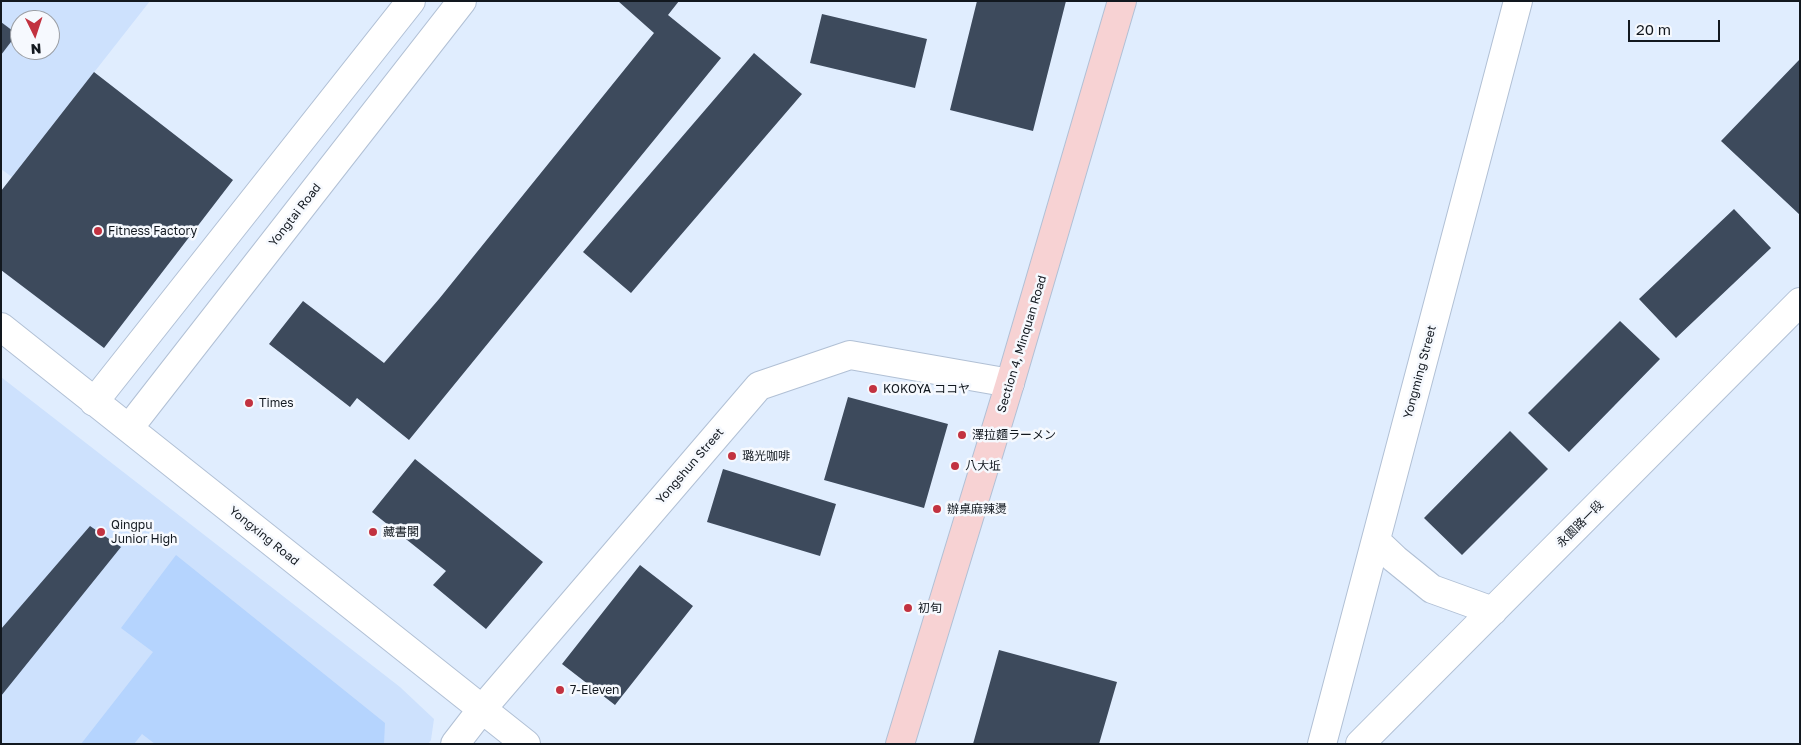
<!DOCTYPE html>
<html>
<head>
<meta charset="utf-8">
<style>
  body { margin:0 }
  #map { position:relative; width:1801px; height:745px; overflow:hidden; background:#e0edfe; font-family:"Golos Text",sans-serif }
  canvas { display:block }
  .frame { position:absolute; inset:0; border:2px solid #12181f; pointer-events:none }
  .north { position:absolute; left:10px; top:10px; width:50px; height:50px; box-sizing:border-box; background:#f6f9fe; border:1px solid #9b9fa5; border-radius:50%; rotate:176deg; font-size:14px; font-weight:700; line-height:20px; text-align:center; color:#12181f }
  .north::after { content:''; display:block; margin:auto; width:18px; height:22px; background:#c23240; clip-path:polygon(50% 0,100% 100%,50% 72%,0 100%) }
  .scale { position:absolute; left:1628px; top:20px; width:92px; height:22px; box-sizing:border-box; border:2px solid #12181f; border-top:0; padding-left:6px; font-size:15px; line-height:18px; white-space:nowrap; color:#12181f; -webkit-text-stroke:4px #f6f9fe; paint-order:stroke }
</style>
</head>
<body>
<div id="map">
<canvas width="1801" height="745"></canvas>
<div class="frame"></div>
<div class="north">N</div>
<div class="scale">20 m</div>
</div>
<script>
const context = document.querySelector('canvas').getContext('2d');
context.lineJoin = 'round';
function paint(path, color) { context.fillStyle = color; context.fill(path, 'evenodd'); }
function trace(path, color, width, dash) { context.strokeStyle = color; context.lineWidth = width; context.lineCap = dash ? 'butt' : 'round'; context.setLineDash(dash || []); context.stroke(path); }
function label(font, color, halo, rows, align = 'center') {
  context.font = font + ' "Golos Text","Noto Sans TC","Noto Sans JP",sans-serif'; context.lineWidth = 5; context.setLineDash([]); context.textBaseline = 'middle'; context.strokeStyle = halo; context.fillStyle = color; for (const [text, x, y, turn = 0] of rows) {
    context.save(); context.translate(x, y); context.rotate((+turn || 0) * Math.PI / 180); context.textAlign = isNaN(turn) ? turn : align; if (halo) context.strokeText(text, 0, 0); context.fillText(text, 0, 0); context.restore();
  }
}
paint(new Path2D(`
  M1,1H150L12,177L1,169ZM20,20H50V50H20Z
  M1,377L400,687L434,719L431,740L428,744H1Z`), '#cde1fd');
paint(new Path2D(`
  M176,555L385,723L384,744H155L142,734L134,744H81L153,652L121,628Z`), '#b5d4fe');
paint(new Path2D(`
  M618,1H679L668,15L721,58L409,440L357,398L350,407L269,344L303,301L384,363L439,299L654,33Z
  M977,1H1066L1033,131L950,110Z
  M822,14L927,39L915,88L810,63Z
  M1,22L17,34L1,55Z
  M754,53L802,94L631,293L583,252Z
  M1800,59V215L1721,141Z
  M94,72L233,180L104,348L1,270V191Z
  M1734,209L1771,248L1676,338L1639,299Z
  M1620,321L1660,359L1569,452L1528,413Z
  M848,397L948,424L924,508L824,480Z
  M1510,431L1548,469L1462,555L1424,518Z
  M415,459L543,562L486,629L433,585L446,571L372,512Z
  M723,469L836,504L820,556L707,522Z
  M90,526L121,547L1,696V629Z
  M640,565L693,606L615,705L562,664Z
  M999,650L1117,682L1099,744H973Z`), '#3d4a5c');
const street = new Path2D(`
  M1,327L526,744
  M94,402L411,1
  M129,428L462,1
  M1376,541L1395,559L1432,589L1493,611
  M455,744L482,709L759,386L850,355L1010,383
  M1322,744L1518,1
  M1360,744L1800,302`);
const secondary = new Path2D(`
  M900,744L1010,383L1122,1`);
trace(street, '#b1c0d5', 30);
trace(secondary, '#b1c0d5', 30);
trace(street, '#fff', 28);
trace(secondary, '#f7d2d3', 28);
for (const [x, y, r, color] of [
  [98,231,5,"#c23240"],
  [873,389,5,"#c23240"],
  [249,403,5,"#c23240"],
  [962,435,5,"#c23240"],
  [732,456,5,"#c23240"],
  [955,466,5,"#c23240"],
  [937,509,5,"#c23240"],
  [101,532,5,"#c23240"],
  [373,532,5,"#c23240"],
  [908,608,5,"#c23240"],
  [560,690,5,"#c23240"]
]) { const dot = new Path2D(); dot.arc(x, y, r, 0, 2 * Math.PI); context.fillStyle = color; context.fill(dot); trace(dot, '#f6f9fe', 2); }
label('12px', '#12181f', '#f6f9fe', [
  ["Yongtai Road",295,215,-52],
  ["Section 4, Minquan Road",1022,344,-73],
  ["Yongming Street",1420,372,-75],
  ["Yongshun Street",690,466,-49],
  ["永園路一段",1580,524,-45],
  ["Yongxing Road",264,536,39]
]);
label('12px', '#12181f', '#f6f9fe', [
  ["Fitness Factory",108,231],
  ["KOKOYA ココヤ",883,389],
  ["Times",259,403],
  ["澤拉麵ラーメン",972,435],
  ["璐光咖啡",742,456],
  ["八大坵",965,466],
  ["辦桌麻辣燙",947,509],
  ["Qingpu",111,525],
  ["Junior High",111,539],
  ["藏書閣",383,532],
  ["初旬",918,608],
  ["7-Eleven",570,690]
], 'left');
</script>
</body>
</html>
